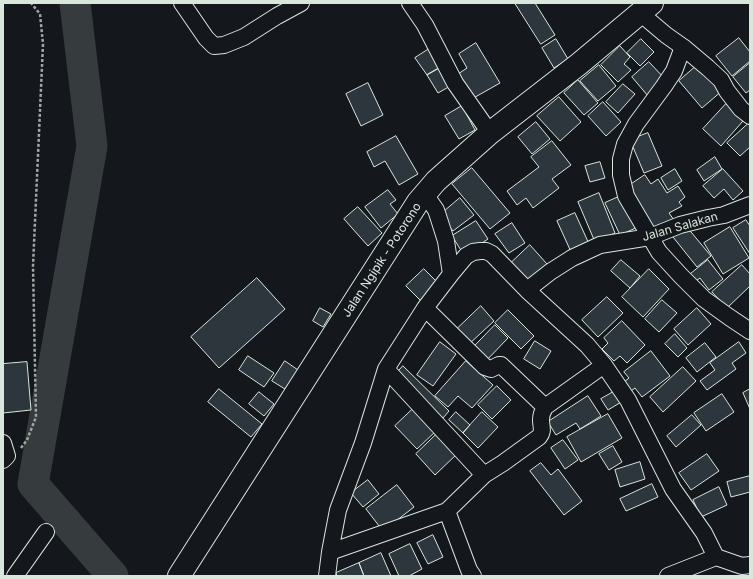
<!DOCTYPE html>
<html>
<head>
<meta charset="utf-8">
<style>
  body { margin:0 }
  #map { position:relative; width:753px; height:579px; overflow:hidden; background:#14181c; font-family:Inter,sans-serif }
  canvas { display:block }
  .frame { position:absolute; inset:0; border:4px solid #d8e6dc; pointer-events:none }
</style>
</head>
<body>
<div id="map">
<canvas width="753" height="579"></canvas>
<div class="frame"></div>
</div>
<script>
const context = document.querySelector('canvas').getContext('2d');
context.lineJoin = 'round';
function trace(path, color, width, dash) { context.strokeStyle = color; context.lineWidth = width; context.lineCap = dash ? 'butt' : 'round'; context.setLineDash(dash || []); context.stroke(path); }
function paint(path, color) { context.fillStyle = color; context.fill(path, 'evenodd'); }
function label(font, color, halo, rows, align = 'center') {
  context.font = font + ' Inter,sans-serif'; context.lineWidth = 3; context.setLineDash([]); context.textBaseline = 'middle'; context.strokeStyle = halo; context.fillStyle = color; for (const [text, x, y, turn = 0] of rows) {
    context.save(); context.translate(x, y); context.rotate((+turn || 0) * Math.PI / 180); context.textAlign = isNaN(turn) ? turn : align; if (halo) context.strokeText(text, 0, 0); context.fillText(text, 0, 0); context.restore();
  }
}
trace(new Path2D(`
  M75,3L92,146L33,484L113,576`), '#363b3e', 31);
const building = new Path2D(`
  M515,3H535L555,35L541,44Z
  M739,38L750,52V61L732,76L716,56Z
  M556,39L568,59L554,68L542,48Z
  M641,39L654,52L640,66L627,53Z
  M476,43L500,83L470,100L455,76L467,68L459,54Z
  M620,46L630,57L624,64L631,70L618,82L601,65Z
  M429,49L441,67L427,75L415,58Z
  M649,62L666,80L648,96L632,77Z
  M700,63L723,90L702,108L679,81Z
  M750,63V90L746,93L733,77Z
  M599,65L616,86L598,101L580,81Z
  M441,67L452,85L438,93L427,75Z
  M578,80L598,103L584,115L564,93Z
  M368,83L383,115L361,126L346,94Z
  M623,84L635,94L618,113L606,102Z
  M559,97L581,122L560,141L537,116Z
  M603,102L621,122L606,136L588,116Z
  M726,104L743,121L721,146L703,129Z
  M462,106L475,130L459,139L445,116Z
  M536,122L550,139L532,154L518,137Z
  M748,124L750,126V147L740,156L727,143Z
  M648,133L662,166L644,173L630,140Z
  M396,136L418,174L399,185L385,161L374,167L367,152Z
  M552,141L571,165L552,179L559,188L533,208L526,198L517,205L507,191L539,167L531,157Z
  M715,157L722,169L704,181L697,170Z
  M600,162L605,178L590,182L585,166Z
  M472,168L510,213L490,229L452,184Z
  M675,169L682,181L668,190L661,178Z
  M723,169L743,191L733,200L724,189L714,198L703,186Z
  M645,175L651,184L658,179L667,193L678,186L685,197L679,202L682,206L669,213L674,220L655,232L627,187Z
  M388,190L396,200L390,204L398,214L381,228L365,207Z
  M599,193L615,233L595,242L578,202Z
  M623,195L638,227L620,235L605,203Z
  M460,198L474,215L453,231L440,215Z
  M358,207L382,233L368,246L344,219Z
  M575,213L590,246L572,254L557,221Z
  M746,220L750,226V254L733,228Z
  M476,221L488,239L464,255L452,236Z
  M512,223L525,243L509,253L495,234Z
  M686,226L711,256L697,267L673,237Z
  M730,227L749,258L723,274L704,243Z
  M530,245L547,264L528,282L511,263Z
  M621,260L640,276L630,288L611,271Z
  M708,260L723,279L709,290L700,278L693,283L688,276Z
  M742,265L750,274V286L727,308L712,292Z
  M424,269L439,284L421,301L406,286Z
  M649,269L669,289L643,317L622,297Z
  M257,278L285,309L219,368L191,337Z
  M607,297L623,313L598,337L582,320Z
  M662,300L677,313L659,332L645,319Z
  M481,306L494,321L468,345L455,331Z
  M320,308L331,314L323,327L313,321Z
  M697,308L711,324L688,345L674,329Z
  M508,310L534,336L521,349L495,323Z
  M622,321L645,345L627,363L620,356L614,361L602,349L608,343L604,338Z
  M495,325L508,338L483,364L470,351Z
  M675,334L687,348L678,357L665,344Z
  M535,341L551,351L540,369L524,359Z
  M440,342L456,354L433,386L417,375Z
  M739,342L746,353L732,363L736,369L707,390L700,381L715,370L710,363Z
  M705,343L716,357L697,372L686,358Z
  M651,351L670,376L642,397L635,388L631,391L624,382L629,378L624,372Z
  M248,356L274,373L264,387L239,370Z
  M285,361L298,370L285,389L272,381Z
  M466,361L493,385L472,408L458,396L448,407L435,396Z
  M27,362L31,410L3,413V364Z
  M403,366L449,411L443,418L397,373Z
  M683,367L696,381L663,412L650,397Z
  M497,386L511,400L492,419L478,405Z
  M219,389L262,424L251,437L208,402Z
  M750,389V409L743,393Z
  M617,390L623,401L608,410L601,399Z
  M259,392L274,404L264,416L249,404Z
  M722,394L734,412L706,431L694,413Z
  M588,396L601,416L580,429L576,423L556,435L548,422Z
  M415,407L437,430L417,449L395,426Z
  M456,412L470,425L463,433L449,420Z
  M482,412L498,427L478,448L463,433Z
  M608,414L622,438L581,462L567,437Z
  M692,415L701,425L676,447L667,436Z
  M440,431L459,452L435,475L416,454Z
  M563,440L578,460L565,469L551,448Z
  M613,446L622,462L609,470L599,454Z
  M707,454L719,471L691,490L679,473Z
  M640,462L645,479L620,487L615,470Z
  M541,463L551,475L558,469L582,501L564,515L530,471Z
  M750,476V492L731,497L727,482Z
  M368,480L379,494L363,507L351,493Z
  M652,484L658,497L626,511L620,499Z
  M397,485L414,507L383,531L366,509Z
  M719,487L727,505L701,517L693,500Z
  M433,535L443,557L428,564L417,543Z
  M410,544L422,569L409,576H399L389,554Z
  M381,553L391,576H364L359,563Z
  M359,563L364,576H337L336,573Z`);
paint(building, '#2c363c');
trace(building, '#d8e6dc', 1);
const street = new Path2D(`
  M182,3L206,38L214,46L224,45L244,37L277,16L301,3
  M410,3L425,25L455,83L490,133
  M640,13L666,35L683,47L674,71L664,86L636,124L625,144L621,159V175L626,196L659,252L681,276L704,299L729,317L750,331
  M683,47L708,68L721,80L727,91L741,109L750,116
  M425,194L436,210L439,219L446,241L451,274
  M527,290L550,272L572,258L600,245L650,237L680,225L708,218L724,215L750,205
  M425,308L485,367L491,369L499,365H501L545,407
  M386,369L484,475
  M3,443L7,456L3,460
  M447,511L469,570L473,576
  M330,552L447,511L484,475L503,463L539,437C544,431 541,427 541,420C541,415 542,412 545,407L604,365
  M15,576L46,532
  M327,576L330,552L338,510L363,443L386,369L425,308L451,274L466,256L473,252L480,251H486L492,254L527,290L587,345L604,365L628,400L673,489L704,533L716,557L742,566L750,565
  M668,576L716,557`);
const secondary = new Path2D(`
  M179,576L418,202L436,181L490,133L579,64L652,3`);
trace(street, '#d8e6dc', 18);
trace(secondary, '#d8e6dc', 24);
trace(new Path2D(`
  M21,448L27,440L36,417L33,266L43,44L40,14L31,3`), '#9da8a2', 2.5, [3, 2]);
trace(street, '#14181c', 16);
trace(secondary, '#14181c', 22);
label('12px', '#d8e6dc', '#14181c', [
  ["Jalan Salakan",680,227,-16],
  ["Jalan Ngipik - Potorono",382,260,-57]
]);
</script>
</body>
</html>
